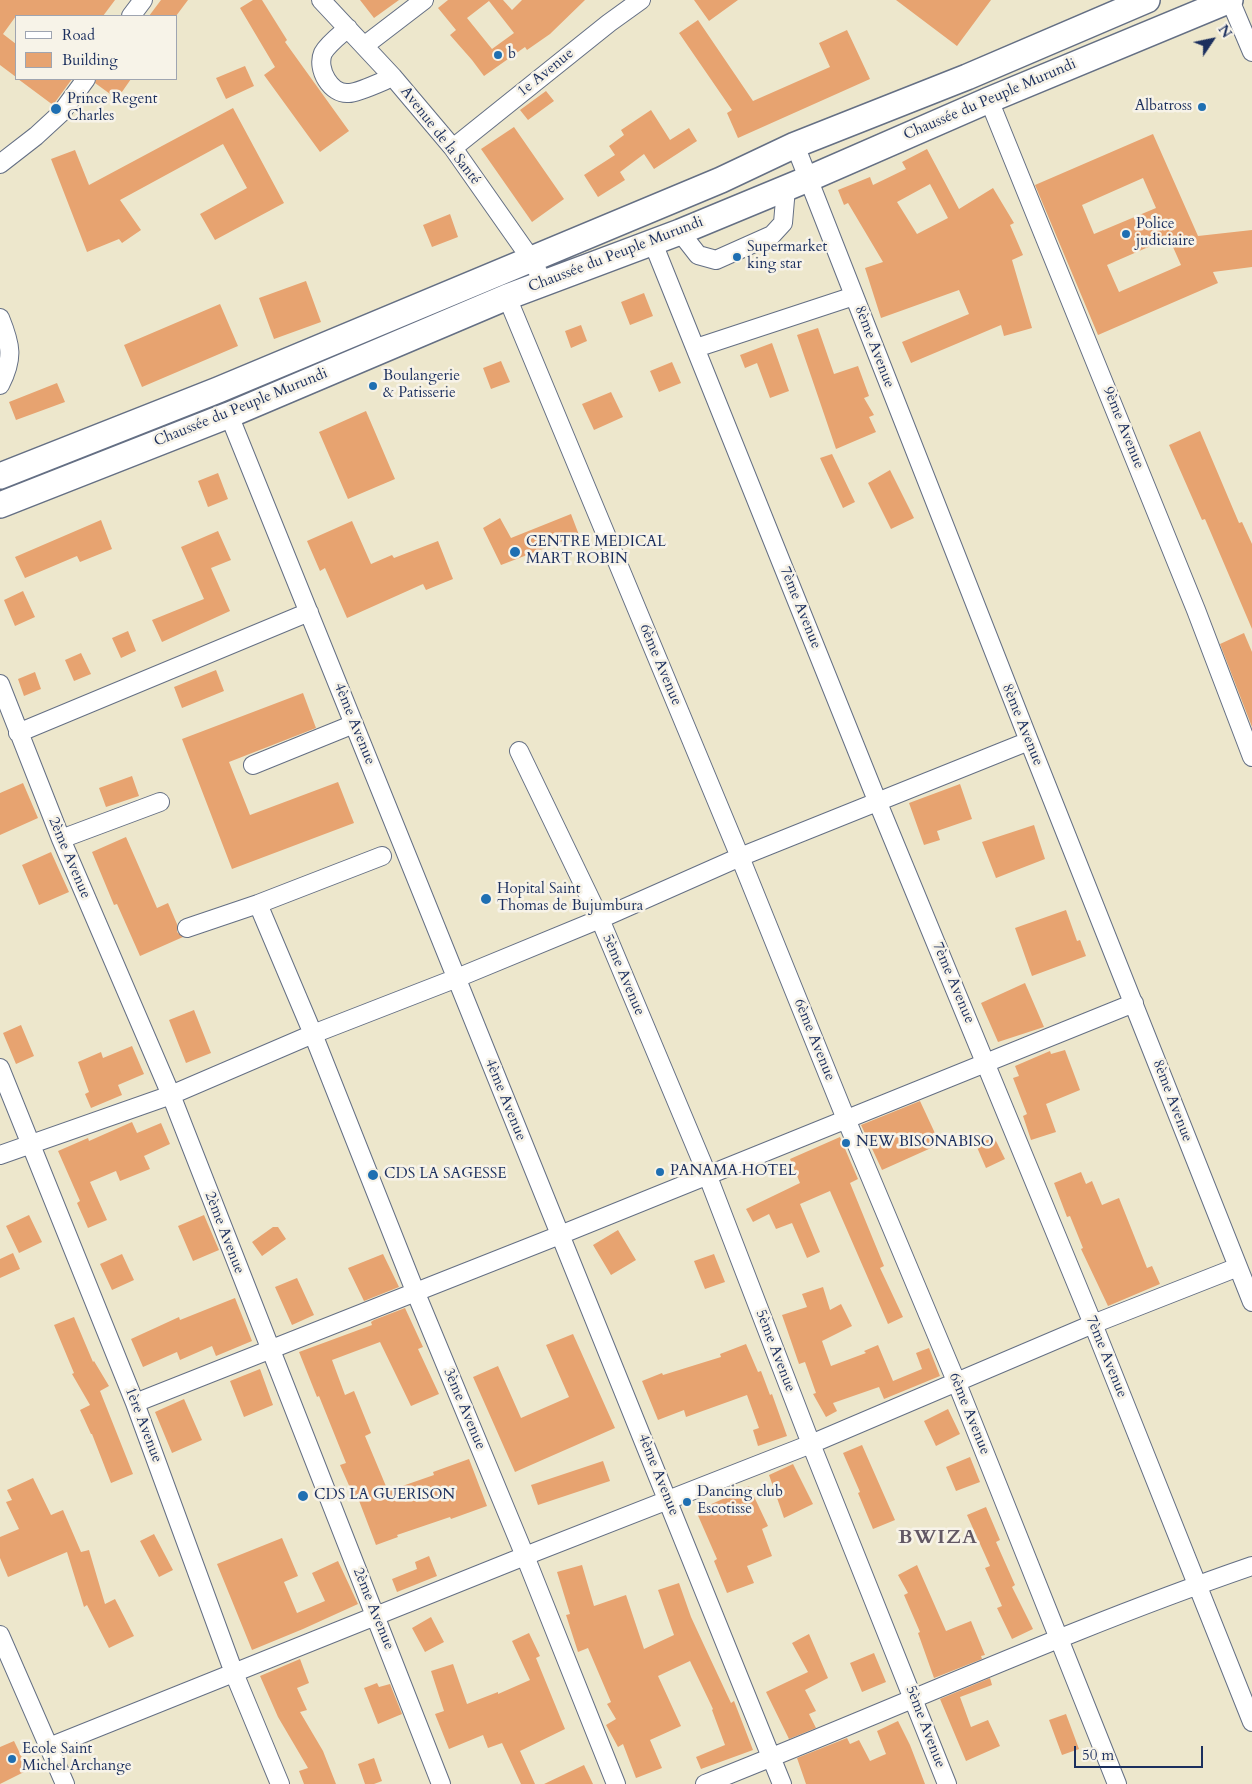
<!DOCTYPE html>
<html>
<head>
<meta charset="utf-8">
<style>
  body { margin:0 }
  #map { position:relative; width:1252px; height:1784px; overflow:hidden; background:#ede7cc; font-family:Cardo,serif }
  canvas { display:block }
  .legend { position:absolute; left:15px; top:15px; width:162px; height:65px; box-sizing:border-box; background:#f7f3e8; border:1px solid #9fa5b1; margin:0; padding:6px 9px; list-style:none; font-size:15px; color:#1b2f5e }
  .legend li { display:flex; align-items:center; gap:10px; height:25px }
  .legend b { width:25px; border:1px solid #9fa5b1 }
  .north { position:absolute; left:1187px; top:15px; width:50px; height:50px; -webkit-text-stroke:4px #f7f3e8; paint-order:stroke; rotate:56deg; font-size:14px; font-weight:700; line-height:20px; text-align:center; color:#1b2f5e }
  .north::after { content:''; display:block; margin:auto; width:18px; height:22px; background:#1b2f5e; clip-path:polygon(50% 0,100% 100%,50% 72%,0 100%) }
  .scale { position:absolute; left:1074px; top:1746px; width:129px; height:22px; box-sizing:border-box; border:2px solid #1b2f5e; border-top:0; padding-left:6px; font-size:15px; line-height:18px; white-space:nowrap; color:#1b2f5e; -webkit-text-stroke:4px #f7f3e8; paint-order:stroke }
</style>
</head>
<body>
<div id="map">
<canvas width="1252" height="1784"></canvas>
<ul class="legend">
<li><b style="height:6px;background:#fff"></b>Road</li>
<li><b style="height:14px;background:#e7a370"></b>Building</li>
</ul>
<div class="north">N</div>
<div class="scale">50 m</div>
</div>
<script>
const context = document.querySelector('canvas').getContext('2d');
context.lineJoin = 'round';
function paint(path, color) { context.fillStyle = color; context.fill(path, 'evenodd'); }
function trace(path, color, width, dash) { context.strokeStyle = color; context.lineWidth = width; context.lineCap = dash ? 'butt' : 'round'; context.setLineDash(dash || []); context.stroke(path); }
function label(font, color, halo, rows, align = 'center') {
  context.font = font + ' Cardo,serif'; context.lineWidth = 5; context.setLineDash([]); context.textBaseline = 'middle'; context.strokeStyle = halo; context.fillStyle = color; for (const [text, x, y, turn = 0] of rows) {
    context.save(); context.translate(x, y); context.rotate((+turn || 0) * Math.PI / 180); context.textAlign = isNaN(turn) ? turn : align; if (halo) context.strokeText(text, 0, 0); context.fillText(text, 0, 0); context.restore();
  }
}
paint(new Path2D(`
  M0,0H115L103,16H16L3,34L16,44V77L0,65Z
  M161,0H188L176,16H149Z
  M253,0H262L287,40L285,42L349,131L320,152L264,75L275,67L240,8Z
  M360,0H399L374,18Z
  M448,0H503L512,10L522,0H585L550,34L527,50L525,47L484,76L472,60L450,35L456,30L438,8ZM489,1L514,33L492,49L467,18Z
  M694,0H738L709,21Z
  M896,0H991L957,46Z
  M698,20L753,101L830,67L819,43L847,30L870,79L738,138L727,113L732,110L679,33Z
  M245,66L254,86L226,99L216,78Z
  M18,79H72L53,105Z
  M96,79H131L117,99L95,83Z
  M546,91L554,101L528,120L520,110Z
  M233,108L284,203L215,240L200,214L247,188L223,144L120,200L141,230L122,243L119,239L87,252L51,159L75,150L89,185Z
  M651,110L670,140L689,128L697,141L654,169L644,154L620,172L625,180L598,197L584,175L615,155L609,146L624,135L621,130Z
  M514,127L564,199L532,222L481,149Z
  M1153,134L1198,236L1252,230V267L1213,272L1218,283L1098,335L1035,185ZM1143,178L1156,208L1094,234L1082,205ZM1169,238L1181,265L1119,292L1107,265Z
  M927,149L959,209L993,188L1014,223L1010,225L1023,255L1012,260L1032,328L1004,336L1001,325L911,363L902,342L969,314L959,290L881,318L865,268L883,262L848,203L844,205L838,190L870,177L873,185L906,169L902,162ZM930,184L948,218L917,234L897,202Z
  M450,214L458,237L432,247L423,225Z
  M306,281L321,322L274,339L259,298Z
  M644,293L653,316L630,325L621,302Z
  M220,304L238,346L142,387L124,345Z
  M581,325L587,341L571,348L565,331Z
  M818,328L834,374L858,366L869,396L864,398L874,415L869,417L876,432L836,449L797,335Z
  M772,343L789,391L770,398L757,363L745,368L740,355Z
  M501,361L510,382L491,389L483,368Z
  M672,362L681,383L659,392L650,371Z
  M57,383L65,402L16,420L9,402Z
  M611,392L623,417L594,430L582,404Z
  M366,411L395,479L348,499L319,432Z
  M1200,431L1239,523L1242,522L1252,544V629L1205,519L1202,520L1169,445Z
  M832,454L855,502L843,508L820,458Z
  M890,470L914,518L891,529L868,483Z
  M218,473L228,499L208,507L198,481Z
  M571,514L579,535L501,565L483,528L500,518L511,538Z
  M101,520L112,549L80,562L77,556L25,578L15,557Z
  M352,521L371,564L392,555L394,558L438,541L453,579L426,590L423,584L347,618L325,568L320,571L307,541Z
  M218,531L231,560L211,568L230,611L162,642L152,620L204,599L181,547Z
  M23,591L35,617L15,626L4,600Z
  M128,631L136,651L121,658L112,638Z
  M1244,633L1252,652V727L1220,644Z
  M81,653L91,674L74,681L65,660Z
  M216,670L224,691L182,708L174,687Z
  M35,672L41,689L24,696L18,679Z
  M303,693L316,728L229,762L250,815L338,782L354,823L232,869L182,739Z
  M132,776L139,796L106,807L99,788Z
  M23,783L38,818L0,835V793Z
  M960,784L972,819L937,831L940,840L924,845L909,803Z
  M1034,825L1045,859L996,878L982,842Z
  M126,837L157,908L168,903L177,924V932L183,937L140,956L117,904L114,905L92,852Z
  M51,852L69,892L39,905L22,865Z
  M1066,910L1077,941L1080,940L1086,956L1032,976L1015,928Z
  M1025,983L1044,1027L998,1042L981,1003Z
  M194,1010L211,1053L186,1063L169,1020Z
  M21,1025L34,1056L16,1064L3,1033Z
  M132,1046L144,1074L118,1085L122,1095L91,1108L85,1094L89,1092L78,1062L101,1052L103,1058Z
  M1065,1050L1080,1090L1046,1104L1056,1132L1031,1140L1023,1116L1027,1114L1013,1078L1019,1076L1015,1066L1050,1051L1051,1054Z
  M920,1101L940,1144L882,1170L861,1125Z
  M132,1122L137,1133L161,1123L170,1144L144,1156L150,1169L120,1181L116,1171L90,1182L107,1220L88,1228L77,1203L80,1201L58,1151L88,1138L89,1141Z
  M840,1137L858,1179L850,1183L884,1266L880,1268L903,1317L888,1324L830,1191L800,1204L820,1252L807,1258L792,1223L776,1229L769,1214L753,1222L746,1209L800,1183L790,1159Z
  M994,1137L1005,1159L986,1168L976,1145Z
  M1081,1172L1086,1184L1092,1181L1102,1205L1119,1198L1147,1268L1152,1266L1160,1284L1108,1306L1081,1249L1083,1248L1070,1216L1067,1217L1054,1183Z
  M29,1215L42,1242L19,1253L6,1226Z
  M204,1215L219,1250L193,1261L178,1226Z
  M273,1227H278L286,1239L262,1256L252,1242Z
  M618,1230L636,1260L611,1275L593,1245Z
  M13,1253L20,1269L0,1278V1259Z
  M122,1254L134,1280L112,1290L100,1264Z
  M383,1254L399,1287L364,1301L348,1268Z
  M714,1254L725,1282L705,1289L694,1261Z
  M297,1278L314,1315L292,1325L275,1287Z
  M823,1287L830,1310L841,1304L852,1326L822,1341L831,1366L866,1353L864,1351L878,1345L893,1381L922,1369L916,1353L929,1348L940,1376L884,1399L879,1387L833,1403L837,1411L826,1417L813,1394L816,1393L805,1362L799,1364L782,1315L807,1307L802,1294Z
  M235,1298L252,1341L216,1356L212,1346L180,1360L177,1352L143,1367L131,1339L179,1317L180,1320Z
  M405,1308L423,1347L418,1349L439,1394L411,1406L380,1342L332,1360L345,1395L354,1391L371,1433L365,1436L388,1491L434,1475L433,1472L469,1459L487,1506L451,1519L450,1517L397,1535L398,1537L376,1545L358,1498L355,1499L340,1465L346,1463L319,1396L317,1397L299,1352L372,1325L371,1322L374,1320Z
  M74,1317L93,1362L94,1361L109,1386L100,1391L133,1474L111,1483L92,1434H91L80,1410L90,1405L72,1374L74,1373L54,1325Z
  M573,1334L615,1428L515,1472L473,1377L498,1366L521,1418L569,1397L546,1345Z
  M746,1344L758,1372L761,1371L770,1395L772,1394L787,1436L758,1446L753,1430L759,1428L747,1395L686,1417L684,1410L658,1420L642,1381L662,1373L663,1375L721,1357L720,1354Z
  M260,1369L273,1405L244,1417L230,1381Z
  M184,1399L202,1440L172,1453L155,1412Z
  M948,1409L960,1434L936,1446L924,1421Z
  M862,1445L895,1520L873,1529L858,1493L860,1492L843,1453Z
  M970,1457L980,1482L956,1491L946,1467Z
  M603,1461L610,1481L538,1505L531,1485Z
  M793,1464L813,1504L784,1518L769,1475Z
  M33,1478L51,1515L63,1510L81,1552L89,1550L105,1604L115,1599L134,1636L109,1648L87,1605L84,1607L67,1552L8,1577L0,1558V1537L19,1529L6,1502L12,1500L7,1490Z
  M749,1486L768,1526L762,1529L772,1556L747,1566L754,1583L727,1593L714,1561L717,1559L696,1511L736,1493L735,1491Z
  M986,1507L1000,1540L996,1542L1015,1585L1012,1587L1033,1629L1012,1639L997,1608L1002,1606L985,1568L990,1566L967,1515Z
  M154,1534L173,1570L159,1577L140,1541Z
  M282,1538L298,1576L284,1582L297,1613L325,1601L312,1573L338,1561L358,1604L303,1629L252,1650L217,1564Z
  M429,1556L437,1576L397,1592L392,1579L417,1569L415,1562Z
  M582,1565L594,1606L626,1595L644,1649L674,1635L658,1590L679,1583L691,1617L709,1656L731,1703L734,1701L753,1750L701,1769L696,1757L725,1745L712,1710L713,1709L690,1661L658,1676L681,1726L650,1740L662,1768L636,1778L623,1744L618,1747L606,1725L616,1719L607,1704L611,1702L588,1648L578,1652L566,1615L570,1614L557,1572Z
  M917,1565L946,1631L971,1621L985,1655L981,1656L982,1659L934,1678L918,1633L920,1632L904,1595L908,1593L898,1575Z
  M431,1617L444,1642L425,1652L412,1628Z
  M529,1633L540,1656L536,1658L565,1729L520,1751L535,1784H521L502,1743L488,1748L483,1735L449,1749L435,1714L444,1711L431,1671L453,1664L467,1704L498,1692V1694L530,1680L512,1641Z
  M809,1634L828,1678L805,1690L816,1711L809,1714L816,1728L789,1739L766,1692L808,1672L792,1643Z
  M874,1653L886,1682L862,1692L850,1663Z
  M300,1659L309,1683L297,1688L307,1710L300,1712L323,1751L336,1784H304L299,1771L308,1768L278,1717L260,1676Z
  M990,1678L992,1685L960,1697L971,1727L988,1720L1000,1746L966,1761L940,1699Z
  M377,1683L379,1687L390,1684L402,1714L378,1724L364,1688Z
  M1066,1714L1079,1749L1062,1755L1049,1720Z
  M898,1721L910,1745L925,1784H806L797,1758L847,1738L850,1744L859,1740L870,1761L886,1754L877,1731Z
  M14,1741L28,1770L0,1784V1747Z
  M374,1758L382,1781L374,1784H365L358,1764Z
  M584,1765L593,1784H544Z`), '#e7a370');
const minor = new Path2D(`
  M321,0L393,77L453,148L531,259L544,283
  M1230,0L1252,52
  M131,16L143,0
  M348,28C340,35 328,44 323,53C316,69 331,95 349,93C358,93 383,81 393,77
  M364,46L424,0
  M989,100L1196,610L1252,757
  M795,145L1029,741L1252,1302
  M453,148L609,23L641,0
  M0,164L36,136L61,113L86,79
  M680,232L698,255L716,260L772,235L783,223L786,188
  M653,243L878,803L1093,1324L1252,1722
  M507,297L740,857L846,1119L956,1381L1117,1784
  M0,318C11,345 14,358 0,385
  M696,348L854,296
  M229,415L782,1784
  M0,684L61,839L171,1095L441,1784
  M18,733L309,612
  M519,751L600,919L707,1174L811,1444L947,1784
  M253,765L354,724
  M61,839L160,802
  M258,904L313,1034L415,1291L525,1556L616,1784
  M187,928L258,904L382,856
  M0,1068L135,1403L234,1673L280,1784
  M0,1155L171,1095L313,1034L457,978L600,919L740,857L1029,741
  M135,1403L560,1235L1134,1003
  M0,1635L65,1784
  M49,1747L525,1556L811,1444L1093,1324L1238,1267
  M705,1784C888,1712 1066,1630 1252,1566`);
const highway = new Path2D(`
  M0,476L218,390L721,180L795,145L967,77L1147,0
  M0,505L229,415L507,297L680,232L808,179L989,100L1230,0`);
trace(minor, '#646f84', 20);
trace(highway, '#646f84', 28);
trace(minor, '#fff', 18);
trace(highway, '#fff', 25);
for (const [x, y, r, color] of [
  [498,55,5,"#1f6fb2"],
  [1202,107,5,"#1f6fb2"],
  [56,109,6,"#1f6fb2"],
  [1126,234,5,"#1f6fb2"],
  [737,257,5,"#1f6fb2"],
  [373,386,5,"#1f6fb2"],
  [515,552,6,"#1f6fb2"],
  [486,899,6,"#1f6fb2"],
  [846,1143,5,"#1f6fb2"],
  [660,1172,5,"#1f6fb2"],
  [373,1175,6,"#1f6fb2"],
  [303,1496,6,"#1f6fb2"],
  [687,1502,5,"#1f6fb2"],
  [12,1759,5,"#1f6fb2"]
]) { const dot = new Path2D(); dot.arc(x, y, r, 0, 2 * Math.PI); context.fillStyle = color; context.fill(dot); trace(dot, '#f7f3e8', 2); }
label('15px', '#1b2f5e', '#f7f3e8', [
  ["b",508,55],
  ["Prince Regent",67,100],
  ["Charles",67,117],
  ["Albatross",1192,107,"right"],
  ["Police",1136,225],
  ["judiciaire",1136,242],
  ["Supermarket",747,248],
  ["king star",747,265],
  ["Boulangerie",383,377],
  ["& Patisserie",383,394],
  ["CENTRE MEDICAL",526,543],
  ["MART ROBIN",526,560],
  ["Hopital Saint",497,890],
  ["Thomas de Bujumbura",497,907],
  ["NEW BISONABISO",856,1143],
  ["PANAMA HOTEL",670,1172],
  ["CDS LA SAGESSE",384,1175],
  ["Dancing club",697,1493],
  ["Escotisse",697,1510],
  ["CDS LA GUERISON",314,1496],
  ["Ecole Saint",22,1750],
  ["Michel Archange",22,1767]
], 'left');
label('15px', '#1b2f5e', '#f7f3e8', [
  ["1e Avenue",546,73,-39],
  ["Chaussée du Peuple Murundi",990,100,-23],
  ["Avenue de la Santé",440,136,52],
  ["Chaussée du Peuple Murundi",616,255,-21],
  ["8ème Avenue",874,347,69],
  ["Chaussée du Peuple Murundi",241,408,-22],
  ["9ème Avenue",1123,428,68],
  ["7ème Avenue",800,608,68],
  ["6ème Avenue",660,665,67],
  ["4ème Avenue",354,724,68],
  ["8ème Avenue",1022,725,68],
  ["2ème Avenue",69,858,67],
  ["5ème Avenue",623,975,67],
  ["7ème Avenue",953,983,67],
  ["6ème Avenue",814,1040,68],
  ["4ème Avenue",505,1100,68],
  ["8ème Avenue",1172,1101,69],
  ["2ème Avenue",224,1233,69],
  ["5ème Avenue",775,1351,69],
  ["7ème Avenue",1106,1357,68],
  ["3ème Avenue",464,1409,67],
  ["6ème Avenue",969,1414,68],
  ["1ère Avenue",143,1425,69],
  ["4ème Avenue",658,1475,68],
  ["2ème Avenue",373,1609,68],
  ["5ème Avenue",925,1727,69]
]);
context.letterSpacing = '1px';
label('bold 20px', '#625864', '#f7f3e8', [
  ["BWIZA",938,1538]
]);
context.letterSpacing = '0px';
</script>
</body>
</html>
